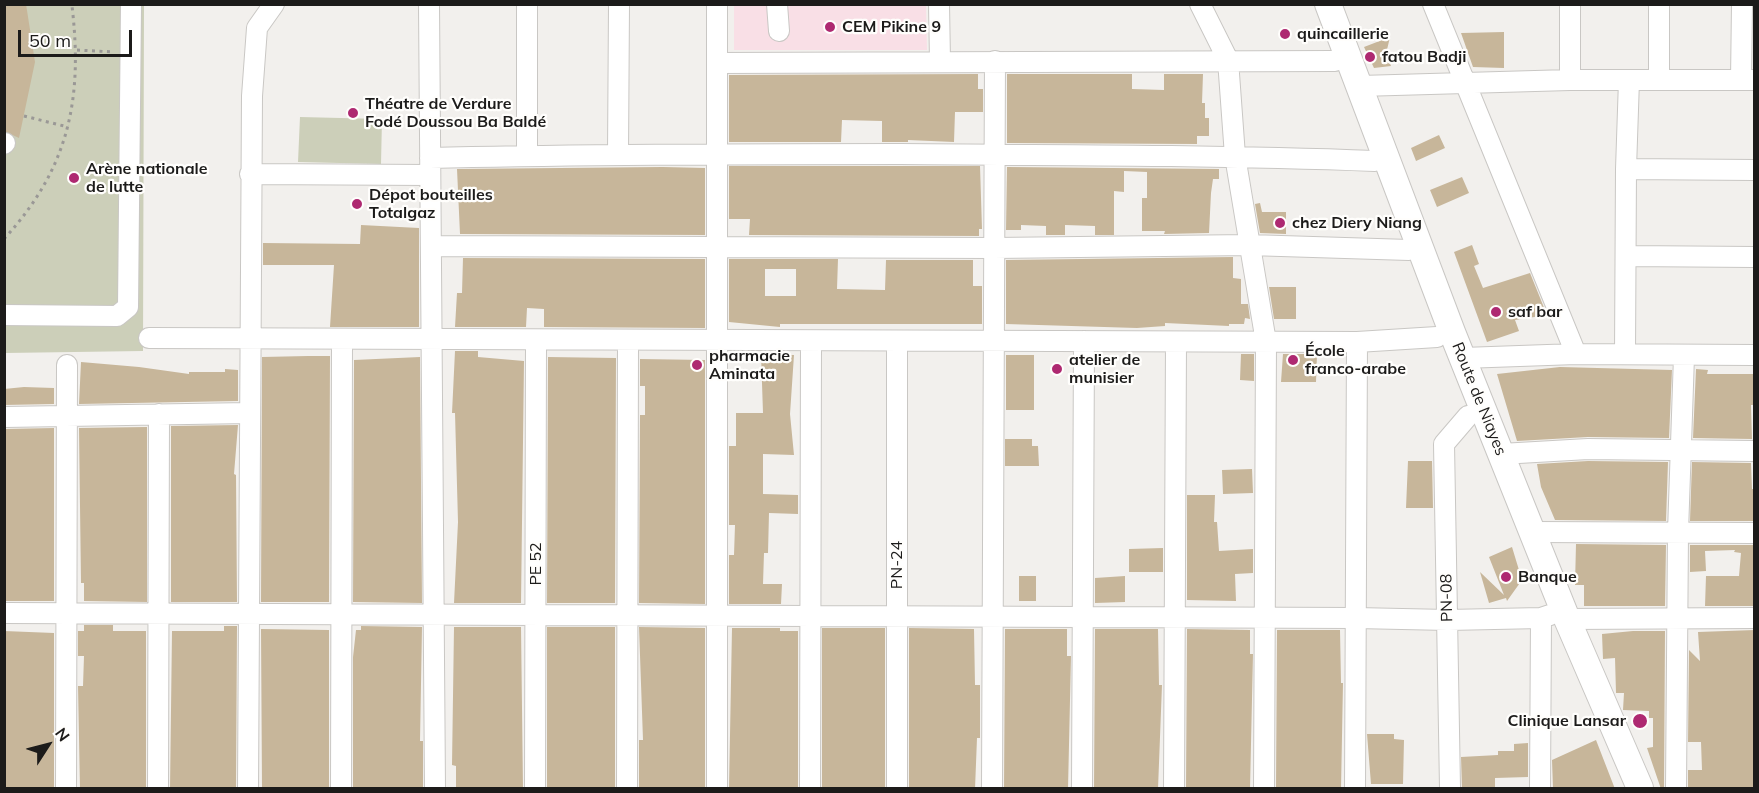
<!DOCTYPE html>
<html>
<head>
<meta charset="utf-8">
<style>
  body { margin:0 }
  #map { position:relative; width:1759px; height:793px; overflow:hidden; background:#f2f0ed; font-family:Mulish,sans-serif }
  canvas { display:block }
  .frame { position:absolute; inset:0; border:6px solid #1c1b1a; pointer-events:none }
  .north { position:absolute; left:18px; top:715px; width:60px; height:60px; -webkit-text-stroke:4px #fffefc; paint-order:stroke; rotate:54deg; font-size:16px; font-weight:700; line-height:24px; text-align:center; color:#1c1b1a }
  .north::after { content:''; display:block; margin:auto; width:21px; height:27px; background:#1c1b1a; clip-path:polygon(50% 0,100% 100%,50% 72%,0 100%) }
  .scale { position:absolute; left:18px; top:30px; width:114px; height:27px; box-sizing:border-box; border:3px solid #1c1b1a; border-top:0; padding-left:8px; font-size:18px; line-height:21px; white-space:nowrap; color:#1c1b1a; -webkit-text-stroke:4px #fffefc; paint-order:stroke }
</style>
</head>
<body>
<div id="map">
<canvas width="1759" height="793"></canvas>
<div class="frame"></div>
<div class="north">N</div>
<div class="scale">50 m</div>
</div>
<script>
const context = document.querySelector('canvas').getContext('2d');
context.lineJoin = 'round';
function paint(path, color) { context.fillStyle = color; context.fill(path, 'evenodd'); }
function trace(path, color, width, dash) { context.strokeStyle = color; context.lineWidth = width; context.lineCap = dash ? 'butt' : 'round'; context.setLineDash(dash || []); context.stroke(path); }
function label(font, color, halo, rows, align = 'center') {
  context.font = font + ' Mulish,sans-serif'; context.lineWidth = 4.5; context.setLineDash([]); context.textBaseline = 'middle'; context.strokeStyle = halo; context.fillStyle = color; for (const [text, x, y, turn = 0] of rows) {
    context.save(); context.translate(x, y); context.rotate((+turn || 0) * Math.PI / 180); context.textAlign = isNaN(turn) ? turn : align; if (halo) context.strokeText(text, 0, 0); context.fillText(text, 0, 0); context.restore();
  }
}
paint(new Path2D(`
  M734,5H926L927,50H734Z`), '#f9dfe6');
paint(new Path2D(`
  M4,5H144L143,351L5,353Z
  M300,117L382,119L381,164L298,162Z`), '#cccfb9');
paint(new Path2D(`
  M4,4H26L35,62L19,138L4,131Z
  M1504,32V68L1473,67L1461,33Z
  M1390,37L1386,54L1391,66L1374,68L1364,47Z
  M978,74V89H983V112H955L954,142L908,140V142H882V121L842,120L841,142H729V75Z
  M1007,74H1132V89L1164,90V74H1203L1202,103H1205V118H1209V136H1197V144L1007,143Z
  M1439,135L1445,148L1416,161L1411,148Z
  M729,166H980L982,229H979V236L749,235L750,219H729Z
  M663,167L705,168V235L460,234L457,169Z
  M1007,167L1219,169V179H1213L1211,193L1209,233L1164,234L1165,231H1142V198H1147V172L1124,171V192L1114,191V235H1095V226L1065,225V235H1046V226L1021,225V230H1006Z
  M1462,177L1469,193L1437,207L1430,190Z
  M1260,203L1262,212H1286V234L1260,233L1255,204Z
  M361,225L419,228V327H330L334,265H263V243L360,244Z
  M1472,245L1479,264L1474,266L1483,288L1530,273L1547,315L1515,320L1519,331L1487,342L1454,252Z
  M1233,257V278L1241,279V304H1248L1250,319L1245,318L1244,324H1229V326L1165,323V326L1137,328L1006,324V260Z
  M463,258L705,259V328L544,327V309L527,308L526,327H455L457,293H462Z
  M729,259H838L837,289L885,290L886,260H973V286H982V324H780V327L729,322ZM765,269H796V296H765Z
  M1269,287H1296V319H1274Z
  M455,351H478V357L524,361L521,603H454L458,522L455,413H452Z
  M761,354L794,355L790,414L794,455L763,454V494L798,495V514L769,513L768,553H764L763,584H782L781,604H729V555H734L735,525H729V446H736V413H763Z
  M1241,354H1254V381L1240,380Z
  M1283,354H1317L1316,382H1281Z
  M1006,355H1034V410H1006Z
  M308,356H330L329,602H261L262,357Z
  M420,357L422,603L353,602L354,360Z
  M548,357L616,358L615,603H547Z
  M640,359L705,360V604L639,603L640,415H645V386H640Z
  M81,362L139,367L189,374V372H225V369L238,370V401L79,404Z
  M1560,367L1672,370L1669,438L1588,437L1517,441L1497,374Z
  M1696,369L1708,370L1707,374H1755V405H1751L1752,439L1693,438Z
  M24,387L54,388V404L4,405V389Z
  M238,425L234,474L236,475L237,602H171V426Z
  M147,427V602L84,601V583H81L79,428Z
  M54,428V601H4V429Z
  M1005,439H1032V446H1038L1039,466H1005Z
  M1408,461H1432L1433,508H1406Z
  M1588,461L1668,462L1666,521L1555,520L1541,487L1537,464Z
  M1692,462L1751,463L1752,489H1755L1753,521H1690Z
  M1252,469L1253,493L1223,494L1222,470Z
  M1187,495H1215L1214,522H1217L1219,551L1253,549V573L1235,574L1236,601L1187,600Z
  M1576,544L1666,545L1665,606H1584V585H1575Z
  M1690,545H1755V606H1705L1706,576H1739L1741,553L1734,552L1735,550L1705,551L1706,571L1690,572Z
  M1512,547L1522,580L1507,601L1506,598L1489,603L1480,572L1504,595L1489,557Z
  M1163,548V572H1129V549Z
  M1019,576H1036V601H1019Z
  M1125,576V602L1095,603V578Z
  M84,625H113V631H146V789H80L78,686H83L84,656H78V631H84Z
  M224,626H237L236,789H170L172,631H224Z
  M361,626L422,627L420,741H423V789H353V657L356,630H361Z
  M454,627H521L523,789H456V766L452,765Z
  M547,627H615V789H547Z
  M639,627L705,628V789H639V740H643Z
  M732,628H780V631H798V789H729Z
  M822,628H885V789H822Z
  M909,628L974,629L975,685H980V738H977L975,789H909Z
  M261,629L329,630V789H262Z
  M1005,629H1067V656H1071L1068,789H1004Z
  M1095,629H1158L1159,685H1162L1158,789H1094Z
  M1187,629L1250,630V654H1253L1250,789H1186Z
  M1277,630H1340L1341,683H1343L1341,789L1276,788Z
  M1755,630V789H1688V770H1702L1701,742H1688L1689,650L1700,661L1698,632Z
  M4,631L54,633V789H4Z
  M1633,631H1665L1664,789H1661L1647,748L1653,747V718H1649V711L1623,710L1624,693H1616L1615,658L1603,659L1602,634Z
  M1367,734H1394V739L1404,740L1403,784H1371Z
  M1596,740L1615,789H1553L1552,760Z
  M1528,743V777L1495,778V789H1462L1461,757L1498,755V751H1514V744Z`), '#c7b69a');
const minor = new Path2D(`
  M429,4L435,788
  M527,4V155
  M777,4L779,31
  M939,4L940,61
  M1200,4L1228,60L1235,156L1266,342L1264,788
  M1433,4L1576,354
  M717,63L1335,61
  M1570,80V4
  M1659,80V4
  M1741,80L1742,4
  M1360,86L1570,80H1754
  M4,144L5,143
  M618,154L619,4
  M430,158C586,154 743,154 900,154C1058,155 1216,155 1375,161
  M1626,169L1754,170
  M250,174L430,175
  M431,246L994,248L1249,245L1409,250
  M1626,256L1754,257
  M4,315L117,316L128,307L131,4
  M149,338L1357,342L1437,337
  M897,341V788
  M1625,354L1626,169L1629,80
  M1463,358L1576,354L1754,355
  M4,417L249,413
  M1501,454L1588,449L1754,451
  M1534,532L1754,533
  M4,613L1356,618L1448,620L1541,618L1550,615
  M1567,619L1754,618
  M66,788L67,365
  M158,788L159,414
  M248,788L252,96L257,28L274,4
  M341,788L342,339
  M535,788L536,340
  M627,788L628,340
  M717,788V4
  M810,788L811,341
  M992,788L995,61
  M1082,788L1084,341
  M1174,788L1176,342
  M1355,788L1357,342
  M1450,788L1444,444L1468,416
  M1540,788L1541,618
  M1676,788L1678,532L1684,356`);
const major = new Path2D(`
  M1328,4L1452,332L1567,619L1640,788`);
trace(minor, '#c9c7c4', 22);
trace(major, '#c9c7c4', 28);
trace(new Path2D(`
  M77,50L114,52
  M24,116L68,127
  M4,239C69,168 83,99 72,6`), '#9a9896', 3, [3, 4.5]);
trace(minor, '#fff', 20);
trace(major, '#fff', 26);
for (const [x, y, r, color] of [
  [830,27,6,"#ae2971"],
  [1285,34,6,"#ae2971"],
  [1370,57,6,"#ae2971"],
  [353,113,6,"#ae2971"],
  [74,178,6,"#ae2971"],
  [357,204,6,"#ae2971"],
  [1280,223,6,"#ae2971"],
  [1496,312,6,"#ae2971"],
  [1293,360,6,"#ae2971"],
  [697,365,6,"#ae2971"],
  [1057,369,6,"#ae2971"],
  [1506,577,6,"#ae2971"],
  [1640,721,8,"#ae2971"]
]) { const dot = new Path2D(); dot.arc(x, y, r, 0, 2 * Math.PI); context.fillStyle = color; context.fill(dot); trace(dot, '#fffefc', 2); }
label('bold 16px', '#1c1b1a', '#fffefc', [
  ["CEM Pikine 9",842,27],
  ["quincaillerie",1297,34],
  ["fatou Badji",1382,57],
  ["Théatre de Verdure",365,104],
  ["Fodé Doussou Ba Baldé",365,122],
  ["Arène nationale",86,169],
  ["de lutte",86,187],
  ["Dépot bouteilles",369,195],
  ["Totalgaz",369,213],
  ["chez Diery Niang",1292,223],
  ["saf bar",1508,312],
  ["École",1305,351],
  ["franco-arabe",1305,369],
  ["pharmacie",709,356],
  ["Aminata",709,374],
  ["atelier de",1069,360],
  ["munisier",1069,378],
  ["Banque",1518,577],
  ["Clinique Lansar",1626,721,"right"]
], 'left');
label('16px', '#1c1b1a', '#fffefc', [
  ["Route de Niayes",1479,399,68],
  ["PE 52",536,564,-90],
  ["PN-24",897,565,-90],
  ["PN-08",1447,598,-91]
]);
</script>
</body>
</html>
